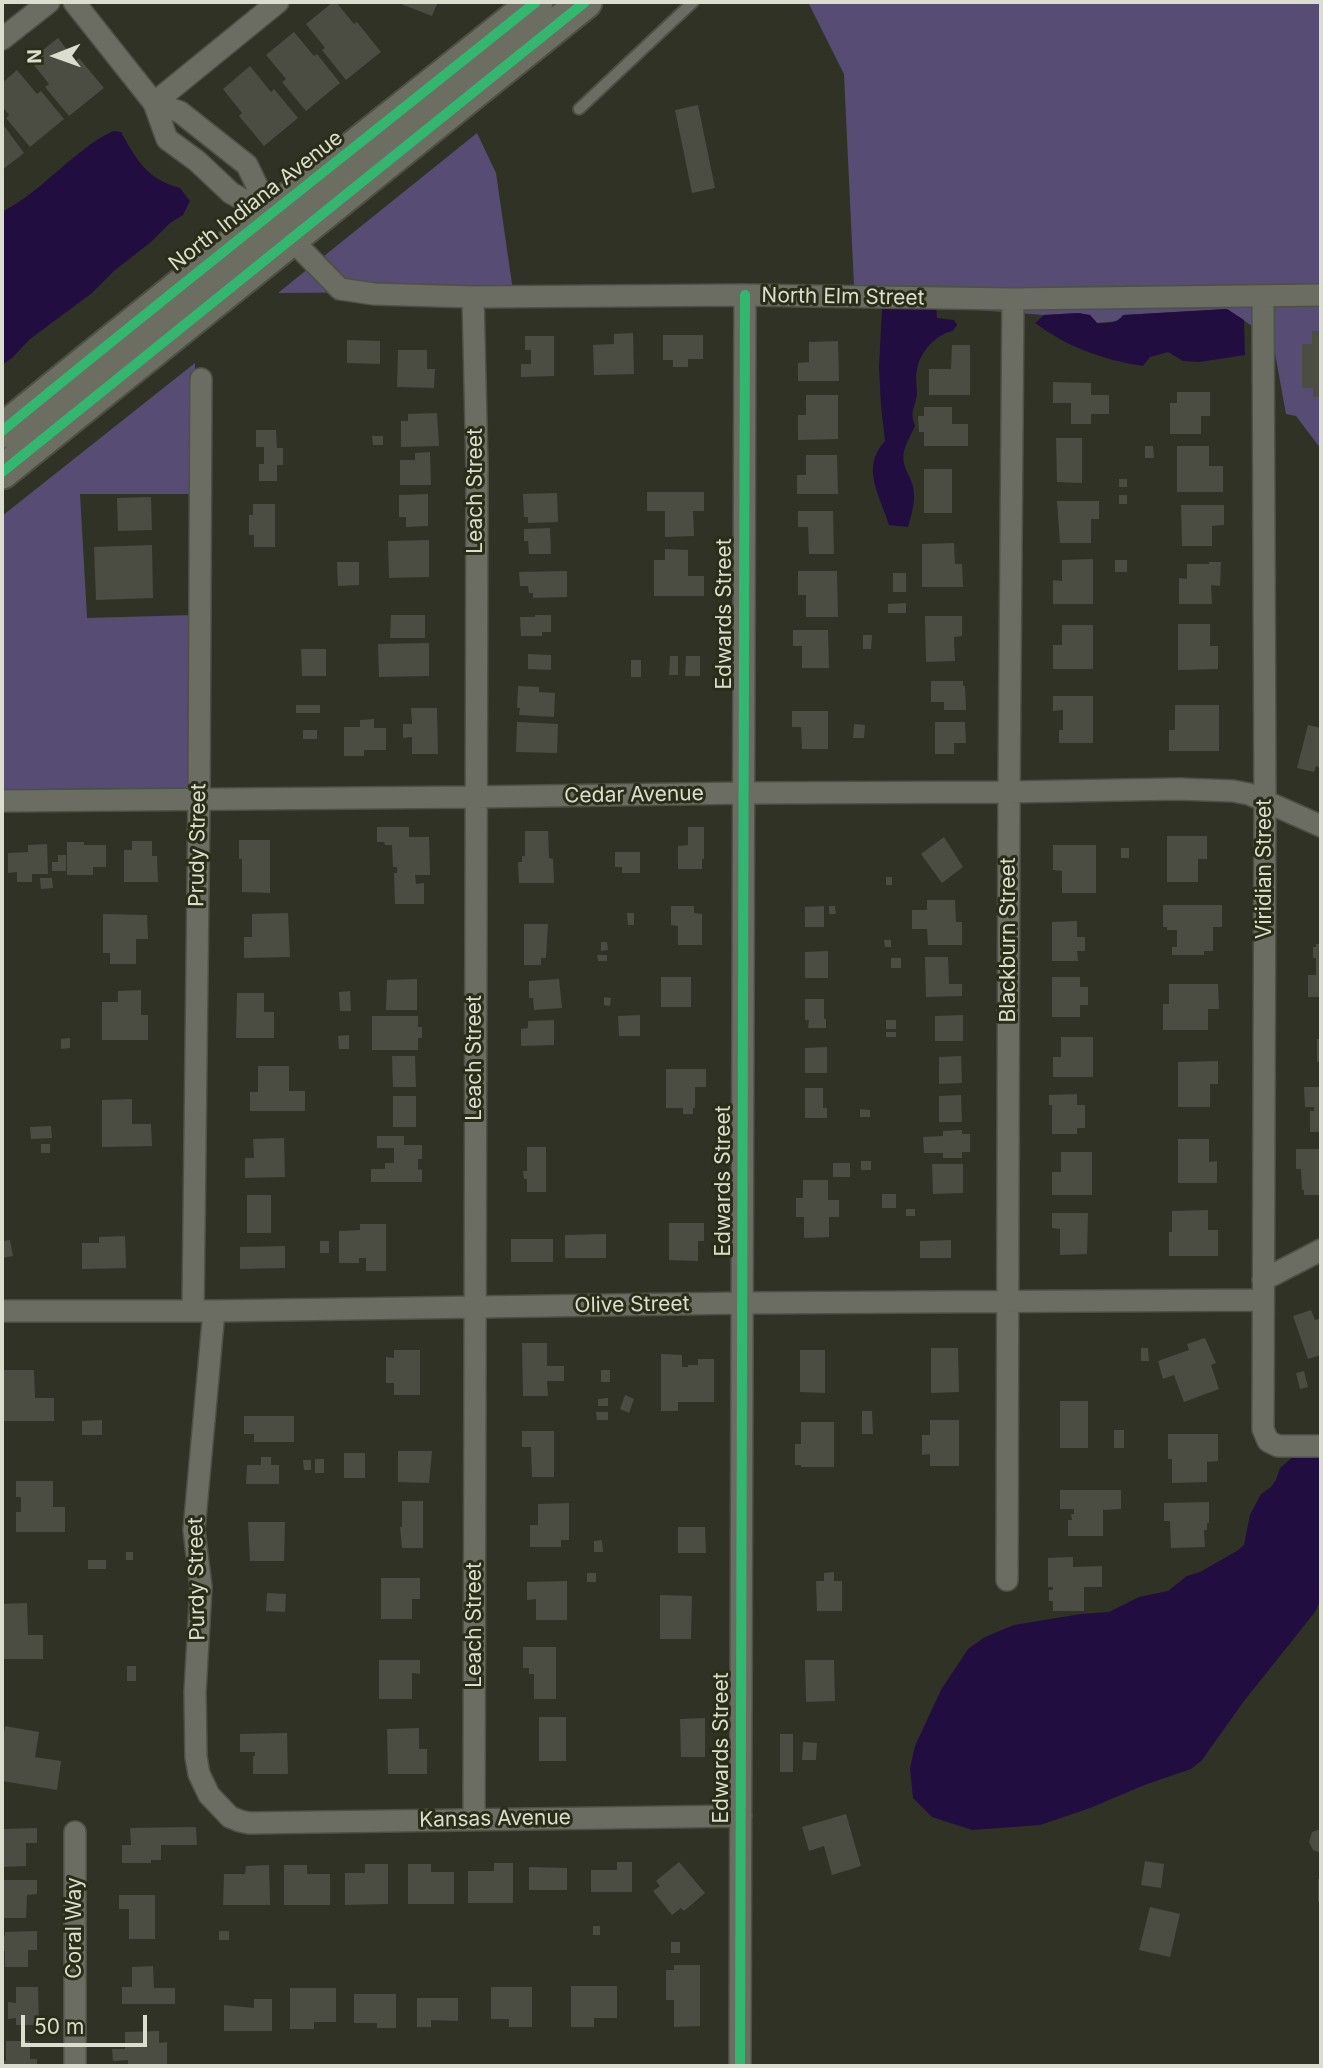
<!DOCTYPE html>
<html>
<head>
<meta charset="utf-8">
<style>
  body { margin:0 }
  #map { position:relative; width:1323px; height:2068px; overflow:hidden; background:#303226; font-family:Inter,sans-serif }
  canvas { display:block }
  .frame { position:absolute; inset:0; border:4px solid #dbddcf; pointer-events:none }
  .north { position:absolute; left:21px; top:21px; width:70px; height:70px; -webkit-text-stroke:5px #2a2d17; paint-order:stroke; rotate:269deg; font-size:19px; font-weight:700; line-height:28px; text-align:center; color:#dbddcf }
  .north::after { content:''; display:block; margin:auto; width:24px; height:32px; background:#dbddcf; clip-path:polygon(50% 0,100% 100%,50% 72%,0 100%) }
  .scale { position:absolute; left:21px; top:2015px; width:126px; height:32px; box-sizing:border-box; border:4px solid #dbddcf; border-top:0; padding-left:9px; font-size:21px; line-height:24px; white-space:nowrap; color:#dbddcf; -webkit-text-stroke:5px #2a2d17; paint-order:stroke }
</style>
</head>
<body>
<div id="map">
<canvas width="1323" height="2068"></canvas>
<div class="frame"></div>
<div class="north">N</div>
<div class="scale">50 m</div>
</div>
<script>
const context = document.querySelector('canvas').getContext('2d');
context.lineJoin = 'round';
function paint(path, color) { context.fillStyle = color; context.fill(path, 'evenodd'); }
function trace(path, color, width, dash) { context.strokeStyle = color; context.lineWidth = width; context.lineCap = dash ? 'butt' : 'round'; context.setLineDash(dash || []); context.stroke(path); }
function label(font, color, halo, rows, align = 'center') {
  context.font = font + ' Inter,sans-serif'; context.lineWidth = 6; context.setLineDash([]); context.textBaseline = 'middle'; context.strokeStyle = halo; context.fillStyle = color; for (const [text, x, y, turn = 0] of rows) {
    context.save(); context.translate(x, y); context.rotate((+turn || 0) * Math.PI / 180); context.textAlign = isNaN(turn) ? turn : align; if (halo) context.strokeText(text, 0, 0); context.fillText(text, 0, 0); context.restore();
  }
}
paint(new Path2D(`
  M808,2H1321V449L1296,416L1286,414L1274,348L1261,332L1227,309L1124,315L1119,321L1097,323L1090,315L1078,313L1044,315L936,307H855L844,74Z
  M477,133L496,173L513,291L278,293Z
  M195,363L192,494H80L87,618L193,615L198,788L45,789L2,795V516Z`), '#574d74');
paint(new Path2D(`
  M113,131L121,132C137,161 147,179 180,188L190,201L183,215L170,223L151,242L115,270L92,293L30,339L12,358L2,365V212C43,191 72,151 113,131Z
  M936,307L937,318L954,320L957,325L953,331C936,334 919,353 917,370C915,378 917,385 917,393C916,408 909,408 915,426C912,433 906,443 904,451C901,464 908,472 912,483C917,498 912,512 908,527L889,525C880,495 860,468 885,441L881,406L879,367L882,309Z
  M1227,309L1244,320L1245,355L1199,362L1183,361L1168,352L1150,357L1143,366C1104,360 1067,347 1035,323L1044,315L1078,313L1090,315L1097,323C1107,323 1117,324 1123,315Z
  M1294,1456L1321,1458V1599L1315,1612L1244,1701L1202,1760L1191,1769L1147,1784L1090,1808L1040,1825L972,1830L932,1817L913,1798L910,1768L915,1746L941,1690L968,1649L985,1637L1014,1625L1081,1614L1109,1612L1139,1597L1168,1591L1187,1576L1200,1572L1237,1551L1244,1545L1250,1515L1261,1494L1271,1487L1276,1480L1280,1468Z`), '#220d41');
paint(new Path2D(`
  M333,2H336L354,24L357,22L381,52L346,80L322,50L325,48L306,24Z
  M396,2H438L432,16Z
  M294,32L314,56L317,54L340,83L306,111L282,82L286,79L266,55Z
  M58,38L76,61L79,58L104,88L69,116L45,87L49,84L30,60Z
  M250,66L271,92L274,89L298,118L264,146L239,116L242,113L223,89Z
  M17,70L37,94L41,91L64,119L30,147L6,118L9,115L2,106V83Z
  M698,105L715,188L692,193L675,110Z
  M2,123L24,153L2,170Z
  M1312,331H1321V397H1313V388H1302V344H1312Z
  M633,333L634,374L594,375L593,345L614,344V334Z
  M663,335H703V359H688V367H673V360H663Z
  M525,336H554V376L521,377V364H531V350H525Z
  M347,340L380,341V364L347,363Z
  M838,341L839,381H798V363L809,362V342Z
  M952,345H970V395H929V369H951Z
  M398,350H427V369H435L434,388L397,387Z
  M1053,382L1091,383V395H1109V414H1091V424H1071V403H1053Z
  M1177,392H1210V416H1201V434H1170V403H1177Z
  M806,395H838V439L798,440V415H806Z
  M924,407H952V424H968V446H924V432H919L918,416H924Z
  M437,413L439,446L401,447V421H408V414Z
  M256,430H276L277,448H283V465H277V481H259V464H264V447H256Z
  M372,436H383V445H373Z
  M1056,438H1082V483L1057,482Z
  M1145,446H1153L1154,458H1145Z
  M1177,446H1209V466H1223V492H1177Z
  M430,452L431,485H400V460H415V453Z
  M806,455H837L838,494H797V475H806Z
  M924,469H952V513H924Z
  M1119,479H1127V487H1119Z
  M647,492H704V511H693L694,536L665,537V511H647Z
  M557,493L558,522L528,523V517H524L523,494Z
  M428,494V526L406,527V517H399V495Z
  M1119,495H1127V504H1119Z
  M151,497L152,530L118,531L117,498Z
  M1057,501H1099V519H1091V543H1060Z
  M253,504H275V547H254V535H249V515H253Z
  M1181,505H1224V525L1212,526V546H1182Z
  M798,511H833L834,554H809L808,527H798Z
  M550,528L551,554H529L528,541H524V529Z
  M429,540V577L389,578L388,541Z
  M954,543L955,564H962L963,587H922V544Z
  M152,545L153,598L96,600L94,547Z
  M665,549L688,550V576H704V596H654V560H665Z
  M1093,559V604H1053V580L1062,581V560Z
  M1115,560H1127V572H1115Z
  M337,562H359V585L338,586Z
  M1209,562H1221L1220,586L1211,585L1212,604H1179V578L1187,579V564H1209Z
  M567,571V597L533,598V593H529L528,586H520L519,572Z
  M798,571H837L838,617H806V595H798Z
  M893,573H906V592H893Z
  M906,603V613H888V604Z
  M391,615H425V638H390Z
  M535,615H551V632H542V636H521L520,617H535Z
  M925,616H962V636L954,637L955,661L926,662Z
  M1178,624H1210V646H1218V669L1178,670Z
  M1062,625H1093V669H1053V645H1062Z
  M793,630H828L829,668H802V646H793Z
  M863,635H872L871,649H863Z
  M429,643V676L379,677L378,644Z
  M301,649H326V676H302Z
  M528,654L551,655V670L528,669Z
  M670,656H678V675H669Z
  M686,656H700V676H685Z
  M631,660H641V677H631Z
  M931,681H963V686H965L966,710H944V702H931Z
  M518,686L539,687V692L555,693L554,717L519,715L520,708H517Z
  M1053,696H1093V743H1059V730H1063V710L1053,711Z
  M296,705H320V713H296Z
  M1175,705H1219V751H1169V730H1175Z
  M411,708H437L438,754H412V737L403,738V724H412Z
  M792,711H828V749H802L801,727H792Z
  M374,719V728H386V750H364V756H344V727H360V720Z
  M517,722L558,724L557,753L516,752Z
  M935,722H965L966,743H954V754H935Z
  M854,724L865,725L864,738H853Z
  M1308,725L1321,728V768L1316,766L1314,772L1297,768Z
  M303,730H317V739H303Z
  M377,827H409V837H429L430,875H415L416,884L424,883V904H395L394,873H397V867H393L392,845H385L384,842H377Z
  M688,827H704V859H702V869H678V846L688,845Z
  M525,831H548L549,858L553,859L554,883H519L518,862H522V856H525Z
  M1167,836H1207V859H1198V882H1167Z
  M944,837L963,867L942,883L921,854Z
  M239,840H270V893L242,892V859H239Z
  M132,841H152V856H157L158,882H124V850H132Z
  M67,842H84V845H106V867H93V875H67Z
  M47,844L48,874H32V882H17V872L8,873V853L28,852V845Z
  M1053,845H1096V893H1062V871L1053,870Z
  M1121,848H1129V858H1121Z
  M615,852H640V873H622V867H615Z
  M58,855H66V871H52V862H58Z
  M886,877H892V885H886Z
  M40,878H52L53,888L41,889Z
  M927,900H955L956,922H962V945H928L927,929H912V910H927Z
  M1163,905H1222V927H1213V951H1204V955H1172V947H1177V930H1167V927H1163Z
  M671,906H694V913L702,914V945H678V926L671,925Z
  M824,906V927H805V907Z
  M829,906H835L836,914H829Z
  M288,913L290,957L244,958V937H252V914Z
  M627,913H634V925H628Z
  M103,914L147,915L148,939H136V964H110V953H103Z
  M1077,921V937H1085V951H1077L1078,961H1052V922Z
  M524,924H548L546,958H541V965H524Z
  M884,940H891V947H885Z
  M601,942H607L608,950L601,951Z
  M1316,944H1321V997H1308V975H1316V958H1313V947H1316Z
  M828,951V978H805V952Z
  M597,955H607V961H598Z
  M925,957H948L949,984H962V996L926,997Z
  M891,958H901V968H891Z
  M661,977H691V1007H661Z
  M1052,977H1080V987H1088V1005H1080V1017H1052Z
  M417,979V1010H386L387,980Z
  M559,979L562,1008L534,1010L533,998H529V981Z
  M1169,984H1218L1219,1009H1208V1030H1163V1004H1169Z
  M141,990V1015H148V1040H102V1002H118V991Z
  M350,991L351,1011H340L339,992Z
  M237,993H264V1012H274V1038H236Z
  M604,997L611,998L610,1006L604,1005Z
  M805,999H824V1019H826V1028H808L809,1020H805Z
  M640,1015V1036H619L618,1016Z
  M963,1015V1041H935V1016Z
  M372,1016H418V1027H422V1038H418V1050H372Z
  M554,1020V1045L521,1046V1029L528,1028V1021Z
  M886,1020H896V1029H886Z
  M886,1032H896V1037H886Z
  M349,1035V1049H339L338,1036Z
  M1061,1037H1093V1077H1053V1057H1061Z
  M70,1038V1048L61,1049V1039Z
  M1317,1039H1321V1062H1317Z
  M827,1047V1073H805V1048Z
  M392,1056H415L416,1087H393Z
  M961,1056L962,1083L939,1084V1057Z
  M1218,1061V1084H1210V1107H1178V1062Z
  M258,1066H289V1091H305V1111H250V1092H258Z
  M666,1069H706V1087H695V1108H693V1114H683V1108H666Z
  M1304,1087H1321V1132H1310V1111H1314V1107H1305Z
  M805,1088H823V1108H827V1118H805Z
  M1077,1094V1105H1085V1128H1077V1134H1052V1105H1049V1095Z
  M961,1095L962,1122H939V1096Z
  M393,1096H416V1127H393Z
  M132,1099V1124H151L152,1146L102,1147V1100Z
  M860,1109L870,1110V1117H860Z
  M51,1126L52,1138L31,1139L30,1127Z
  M962,1130V1134H970V1152H962V1158H943V1153H924L923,1137L943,1136V1131Z
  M377,1136H404V1145H422V1159H418V1170L422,1169V1182H371V1169H385V1163H394V1148H377Z
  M284,1138L285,1177L245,1178V1158H254L253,1139Z
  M1178,1139H1209V1162L1217,1161V1183H1178Z
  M41,1144H50V1153H41Z
  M527,1147H546V1192H527V1179H524L523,1171H527Z
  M1296,1149H1321V1195H1304V1190H1302L1301,1169H1296Z
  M1061,1152H1092V1195H1052V1172H1061Z
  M861,1161H871V1170H861Z
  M833,1163H850V1177H833Z
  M932,1164H963V1193L933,1194Z
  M803,1180H828V1200H839V1217H829V1237L804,1238V1217H796V1198H803Z
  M882,1194H896V1208H882Z
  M247,1195H271V1233H247Z
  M906,1209H915V1216H906Z
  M1208,1210V1230H1218V1256H1169V1232H1172V1211Z
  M1052,1213H1088L1087,1254L1060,1255V1229L1052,1228Z
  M669,1223H704V1241H698V1261L669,1260Z
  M360,1224H386V1271H366V1258H359V1263H339V1231L360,1230Z
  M606,1234V1258H565V1235Z
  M125,1236L126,1268L82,1269V1243H99V1237Z
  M511,1239H553V1262H511Z
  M10,1240L13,1256L2,1258V1241Z
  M951,1240V1258H920V1241Z
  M320,1241H329V1253H320Z
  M285,1246V1268L240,1269V1247Z
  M1311,1310L1315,1320L1321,1318V1355L1308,1359L1293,1316Z
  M1205,1338L1216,1363L1211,1365L1219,1389L1184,1402L1174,1375L1163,1379L1158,1361L1189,1350L1187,1344Z
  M522,1343H547V1366H564V1381H547L548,1396H523Z
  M931,1348H958L959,1392L931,1393Z
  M1141,1348H1148L1149,1361H1141Z
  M394,1350H420V1395H394V1383H386V1357L394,1358Z
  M800,1350H825V1393L800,1392Z
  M661,1354L682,1355V1367H688V1365H698V1359H714V1402H678V1411H661Z
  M2,1370H34L35,1398H54V1421H2Z
  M601,1370H610V1382H601Z
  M1304,1371L1308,1387L1300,1389L1296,1373Z
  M625,1395L634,1399L629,1413L620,1409Z
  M608,1398V1406H598V1399Z
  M1060,1401H1088V1448H1060Z
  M862,1411H872L873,1434H862Z
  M596,1412H608V1420H597Z
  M244,1416H294V1442H254V1434H244Z
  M102,1420V1435H82V1421Z
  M930,1420H959V1466H930V1454L922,1455V1435H930Z
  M801,1422H834V1467H801V1465H795V1444H801Z
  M1114,1430H1124V1448H1114Z
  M522,1431H554V1477H532L531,1447H522Z
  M1168,1434H1218V1461L1207,1462V1482L1172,1483V1459H1168Z
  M398,1451H432L429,1483L398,1482Z
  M344,1453H365V1478H344Z
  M261,1457H271V1465H279V1484H246L247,1465H261Z
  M315,1459H324V1473H315Z
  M303,1460H311V1470H304Z
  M16,1481H53V1507H65V1532H16V1512H21V1497H16Z
  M1060,1490H1121V1509L1103,1510V1536H1068V1520H1072L1071,1514H1074V1509H1060Z
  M402,1501H423V1548H402L400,1527H402Z
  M1209,1502V1523H1207V1530H1204L1205,1547L1171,1548L1170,1521H1164V1503Z
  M569,1503V1540H561V1547H530V1525H538V1504Z
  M248,1522H285L284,1561H250Z
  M678,1527H705L706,1553H678Z
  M602,1540L603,1552H594V1541Z
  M126,1552H133V1560H126Z
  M1073,1557V1567L1102,1566V1587H1084V1611H1053V1601H1049V1590H1053V1587H1048V1558Z
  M88,1560H106V1569H88Z
  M834,1572V1581H842V1611H817L816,1581H824V1573Z
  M587,1573H596V1582H587Z
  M381,1578H420V1599H412V1619H381Z
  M567,1581V1620H536V1599L527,1600V1582Z
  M267,1593L286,1594L285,1612L266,1611Z
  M660,1595L692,1596L691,1639H660Z
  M27,1603L28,1635H43V1659H2V1604Z
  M523,1647H556V1699H534V1674H529V1668H523Z
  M379,1660H420V1674L412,1673V1699H379Z
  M805,1660H834L835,1701L806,1702Z
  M127,1666H136V1681H127Z
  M539,1717H566V1761H539Z
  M705,1718V1757H681L680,1719Z
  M5,1726L39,1732L35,1757L61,1761L57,1790L2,1781V1748Z
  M419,1728V1749H427V1774H388L387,1729Z
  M287,1733L288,1774H253V1756H255V1752H240V1734Z
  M780,1734H793V1772H780Z
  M803,1742L817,1743L816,1760H802Z
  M846,1814L861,1866L832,1875L824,1846L809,1851L802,1827Z
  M196,1827L197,1845H161V1860H151V1863H122V1845H131L130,1828Z
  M37,1828V1843H26V1866L2,1867V1829Z
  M1321,1829V1853L1313,1850L1309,1842L1312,1832Z
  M1145,1861L1164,1864L1161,1888L1141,1885Z
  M617,1862H632V1892H591V1870H617Z
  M679,1862L705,1893L684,1911L681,1908L672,1915L653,1891L660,1886L656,1881Z
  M494,1863H513V1903H468V1871H494Z
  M365,1864H388V1904L345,1905V1873H365Z
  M408,1864H431V1872H454V1904H408Z
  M269,1865L270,1905H223L224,1874H245L246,1866Z
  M284,1865H307V1874H330V1905H284Z
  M529,1867L567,1868V1890H529Z
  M1318,1879H1321V1902H1318Z
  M2,1880H37V1894L27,1895L26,1918H2Z
  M119,1895H155V1939H129V1909H119Z
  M1150,1907L1180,1914L1170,1957L1139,1950Z
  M593,1926H600V1935H593Z
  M37,1931V1950H28V1967H5V1951H2V1935L5,1936V1932Z
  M219,1931H229V1940H219Z
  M671,1942H680V1953H671Z
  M674,1965H700V2026L674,2027V2000H666V1970H674Z
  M153,1966L154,1988H175V2004H122V1987H132V1967Z
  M571,1986H617V2018H594V2027H571Z
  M16,1987H38L39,2025H16V2018L8,2019V2002L16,2003Z
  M491,1987H532V2027H509V2019H491Z
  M290,1988H336V2022H314V2029H290Z
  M354,1994H396V2028H377V2023H354Z
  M417,1998H458V2021L431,2020V2027H417Z
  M254,1999H272V2031H224V2005L254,2008Z
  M159,2031V2043L167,2042V2066H128V2060L113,2061L112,2049H125V2032Z
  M6,2041H30V2059H37V2066H2V2061H6Z`), '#4b4d42');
const service = new Path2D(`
  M579,109L693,2`);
const minor = new Path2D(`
  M74,2L154,103L167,139L197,161L231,193L271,215
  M2,39L49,2
  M154,103L180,112L247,165L271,215L292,240L340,289L374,294L473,297L745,295L1013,299L1321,295
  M154,103L278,2
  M473,297L477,468L474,1819
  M1263,297L1265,800L1263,1429L1268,1441L1278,1446H1321
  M2,801L475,797L744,793L1009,792L1179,789L1233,791L1249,794L1321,826
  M1263,1280L1321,1250
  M2,1311H214L743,1303L1262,1300
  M193,1311L199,799L201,379
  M214,1311L194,1530L201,1587L195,1692L196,1757L199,1774L209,1795L230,1817L240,1821L249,1823L741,1816
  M1007,1580L1009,792L1013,299
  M75,1832V2066
  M740,2066L745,295`);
const primary = new Path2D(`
  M2,431C178,286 358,145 536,2
  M2,472C196,315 391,159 585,2`);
trace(service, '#4e5045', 14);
trace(minor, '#4e5045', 24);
trace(primary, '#4e5045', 37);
trace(service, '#6b6d62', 10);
trace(minor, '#6b6d62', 21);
trace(primary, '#6d6e62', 33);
trace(new Path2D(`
  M2,431C178,286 358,145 536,2
  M2,472C196,315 391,159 585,2
  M740,2066L745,295`), '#33b770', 10);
label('21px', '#dbddcf', '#2a2d17', [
  ["North Indiana Avenue",256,201,-38],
  ["North Elm Street",843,297,1],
  ["Leach Street",476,491,-90],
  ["Edwards Street",725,614,-90],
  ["Cedar Avenue",634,795,-1],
  ["Prudy Street",198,845,-89],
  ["Viridian Street",1265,869,-90],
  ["Blackburn Street",1009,940,-90],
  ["Leach Street",475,1058,-90],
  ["Edwards Street",724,1181,-90],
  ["Olive Street",632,1305,-1],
  ["Purdy Street",197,1579,-91],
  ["Leach Street",475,1625,-90],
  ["Edwards Street",722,1748,-90],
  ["Kansas Avenue",495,1819,-1],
  ["Coral Way",75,1928,-90]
]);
</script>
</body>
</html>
